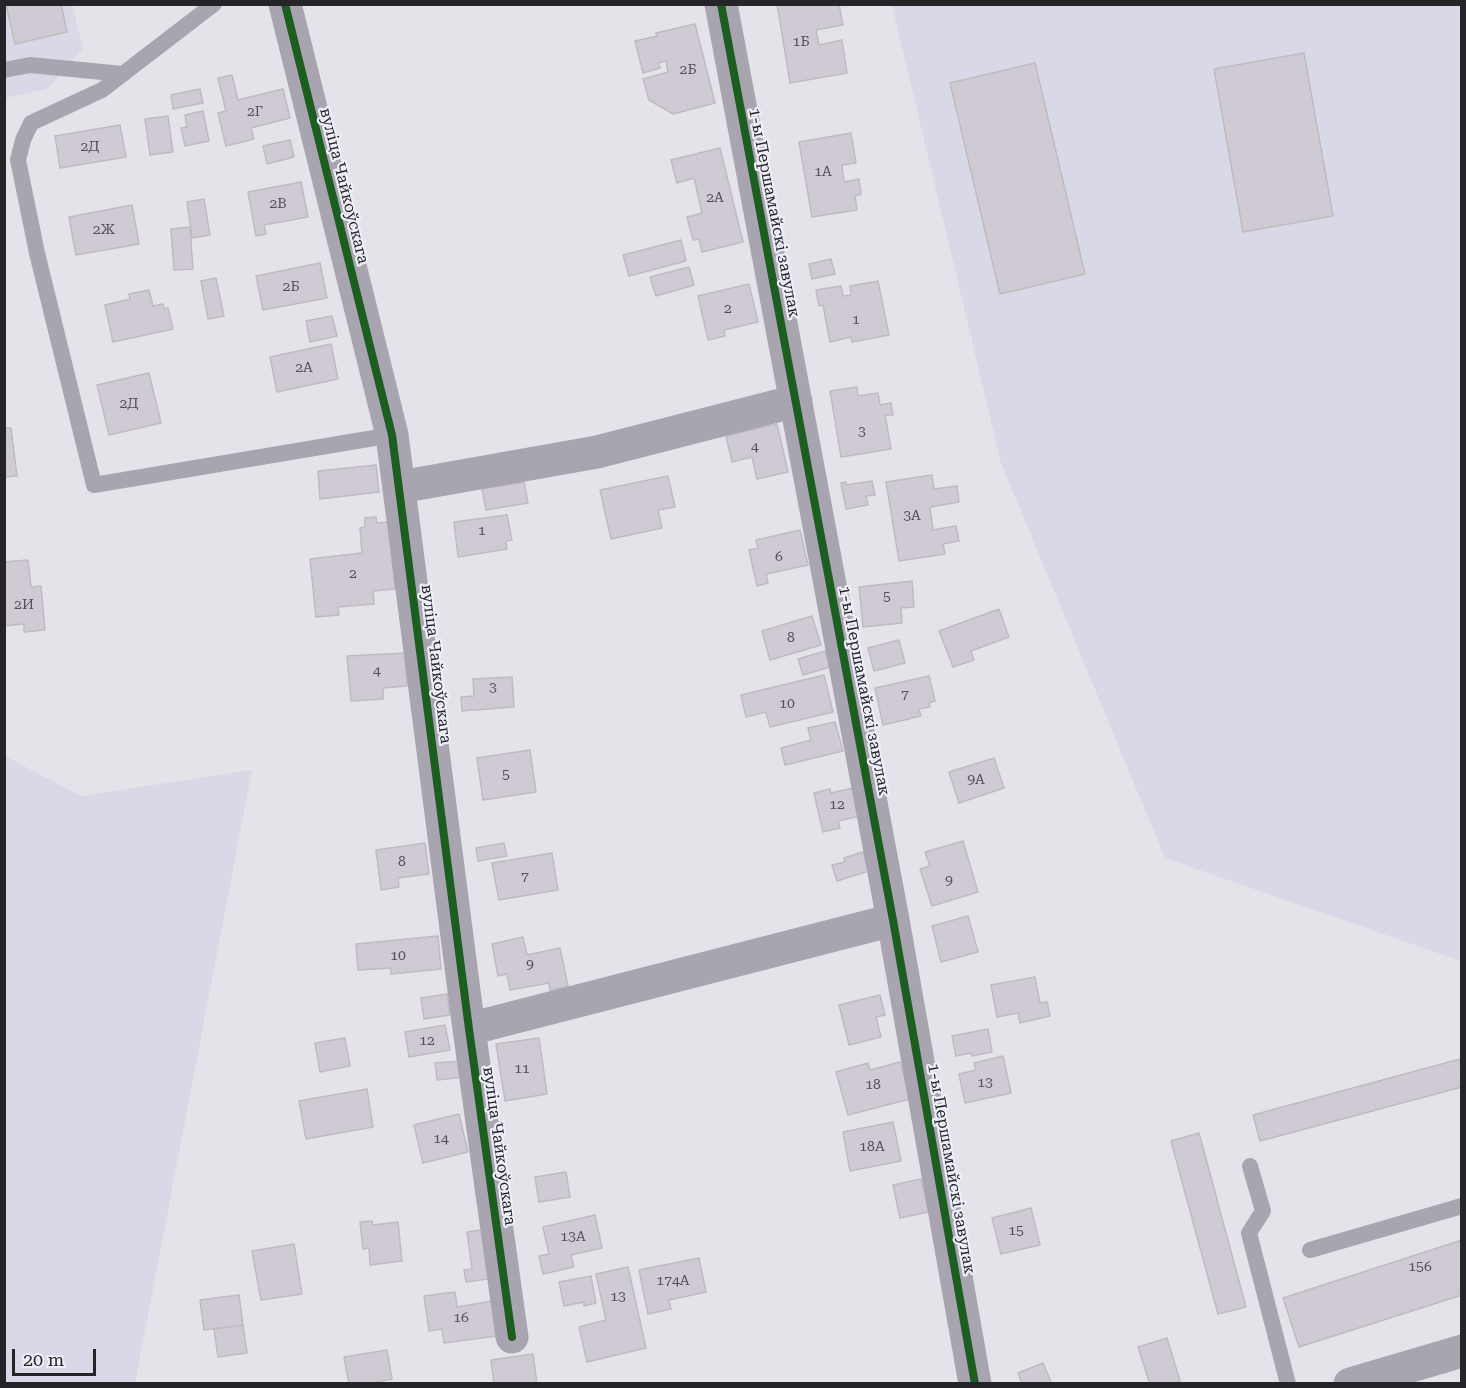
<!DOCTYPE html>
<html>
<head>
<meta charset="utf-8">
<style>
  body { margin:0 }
  #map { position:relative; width:1466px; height:1388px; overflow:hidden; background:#e3e3e9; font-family:"Roboto Serif",serif }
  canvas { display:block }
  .frame { position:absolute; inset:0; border:6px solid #252529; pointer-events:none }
  .scale { position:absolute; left:12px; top:1349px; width:84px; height:27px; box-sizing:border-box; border:3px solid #252529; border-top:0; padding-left:8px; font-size:18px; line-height:21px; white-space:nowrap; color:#252529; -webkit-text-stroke:4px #eeeef9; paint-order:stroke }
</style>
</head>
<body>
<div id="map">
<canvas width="1466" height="1388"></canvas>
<div class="frame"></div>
<div class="scale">20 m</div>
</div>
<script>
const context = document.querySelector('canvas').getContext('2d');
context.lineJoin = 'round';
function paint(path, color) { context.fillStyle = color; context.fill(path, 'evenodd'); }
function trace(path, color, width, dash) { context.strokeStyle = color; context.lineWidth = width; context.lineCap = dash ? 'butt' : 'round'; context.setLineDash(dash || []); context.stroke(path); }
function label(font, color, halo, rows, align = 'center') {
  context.font = font + ' "Roboto Serif",serif'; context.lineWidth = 4.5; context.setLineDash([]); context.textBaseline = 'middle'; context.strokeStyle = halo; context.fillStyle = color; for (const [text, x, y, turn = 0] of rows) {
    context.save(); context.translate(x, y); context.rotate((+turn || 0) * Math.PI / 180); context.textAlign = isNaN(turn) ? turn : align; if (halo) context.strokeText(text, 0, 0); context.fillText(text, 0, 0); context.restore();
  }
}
paint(new Path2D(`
  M5,5H72L83,49L47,89L5,98Z
  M892,5H1461V961L1165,858L1001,463Z
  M5,756L81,796L252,770L135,1383H5Z`), '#d9d8e6');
const building = new Path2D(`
  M6,4H61L67,32L15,44Z
  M777,4H839L843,25L816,30L819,45L842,40L847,73L790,83Z
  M695,24L715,103L673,114L649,100L643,79L668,72L666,61L658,63L660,68L643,73L635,41L657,36L656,33Z
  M1304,53L1333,216L1243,232L1214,69Z
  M1035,63L1085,274L1000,294L950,83Z
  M232,75L238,100L283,89L290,118L251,128L254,139L226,146L218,113L226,111L218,78Z
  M200,89L203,103L173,109L171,95Z
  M203,111L209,141L185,146L181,128L187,127L185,115Z
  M168,116L173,152L150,155L145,119Z
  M120,125L126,157L60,168L55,136Z
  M851,133L856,163L842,165L844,182L859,179L861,194L855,196L857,210L812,217L799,142Z
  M290,140L294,157L267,164L263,146Z
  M720,148L743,242L702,252L699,239L693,240L687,217L702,213L694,178L677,183L671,160Z
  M301,182L308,217L264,225L266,234L256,236L248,192Z
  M204,199L210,235L192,238L187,202Z
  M132,205L139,244L76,255L69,217Z
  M190,227L193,269L174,270L171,229Z
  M681,240L686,261L629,276L623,255Z
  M831,259L835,274L812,279L809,264Z
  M320,263L327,298L263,310L256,276Z
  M689,267L694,285L656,296L650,277Z
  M216,278L224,316L208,319L201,281Z
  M878,281L889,335L852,342L851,337L830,342L823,305L819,306L816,290L841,286L843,296L851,295L850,286Z
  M749,284L758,322L724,330L725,336L708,340L698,296Z
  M149,290L153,306L163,304L164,309L168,308L173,329L113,342L105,305L130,299L129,294Z
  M332,316L337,336L310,342L306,321Z
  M331,344L338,379L277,392L270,357Z
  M149,373L161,423L109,435L97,385Z
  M857,387L858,396L878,393L880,405L891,403L893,415H885L891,449L841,457L830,391Z
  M777,424L788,472L757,479L752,457L732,462L726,436Z
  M4,428H11L17,476L4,477Z
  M376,465L379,492L320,499L318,471Z
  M932,475L934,489L957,486L959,502L930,507L933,530L956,526L959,541L943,544L945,554L899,561L886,482Z
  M668,476L675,507L658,510L662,528L611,539L600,490Z
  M872,481L875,495L866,496L868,505L846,509L841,483L846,482V485Z
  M524,482L528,503L486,510L482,489Z
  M507,515L512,540L506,541L507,549L458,557L454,522Z
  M376,517L377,523L388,522L395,589L373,591L374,604L338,607L339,615L316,617L310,559L362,553L360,528L365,527V518Z
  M800,530L808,565L766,574L768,583L757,586L749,550L758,548L756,540Z
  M28,560L31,587L41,586L45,630L24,632V624L4,626V562Z
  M912,581L914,607L901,608L902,623L863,627L859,587Z
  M999,609L1009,637L971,651L974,660L953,667L939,631Z
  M812,616L821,645L770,660L762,631Z
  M899,640L905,663L874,671L868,648Z
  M825,651L830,667L803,675L798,659Z
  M405,653L407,686L383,688V699L351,701L347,656Z
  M824,675L833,712L770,727L766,712L746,717L741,695Z
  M929,676L935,701L929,703L930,707L919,709L921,716L883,725L875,688Z
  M512,677L514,707L462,711L461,697L474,696L473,679Z
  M835,722L843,751L785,765L781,748L811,740L808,728Z
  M530,750L536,792L483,800L477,758Z
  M994,758L1004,788L959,803L949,772Z
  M853,788L860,816L838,821L840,828L823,832L814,793L830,789L831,793Z
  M963,841L978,892L932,906L920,869L930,866L925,852Z
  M425,843L429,874L398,878L399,887L381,890L376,850Z
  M504,843L507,856L478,861L476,848Z
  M863,852L869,871L837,881L832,865L845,862L844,858Z
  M552,853L558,890L499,900L492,863Z
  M968,916L978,952L941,962L932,926Z
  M438,936L441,969L391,974V968L358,970L356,944Z
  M523,937L527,955L560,948L568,986L550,990L549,983L510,990L507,974L498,976L492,944Z
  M1035,977L1040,1003L1047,1002L1050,1016L1020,1023L1018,1013L997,1017L991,985Z
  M447,994L450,1015L424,1019L421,998Z
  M880,995L885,1015L876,1017L881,1037L849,1045L839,1005Z
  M445,1025L450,1050L409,1057L405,1032Z
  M988,1029L992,1052L972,1056L971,1053L956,1056L952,1036Z
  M345,1038L350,1066L320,1072L315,1043Z
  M539,1038L547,1094L505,1101L496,1044Z
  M1003,1056L1011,1093L965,1103L959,1074L976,1070L974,1063Z
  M1460,1059L1462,1087L1260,1141L1253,1115Z
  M462,1061L464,1077L437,1080L435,1063Z
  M900,1062L910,1099L848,1115L836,1072L868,1063L870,1070Z
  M367,1089L373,1127L306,1139L299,1101Z
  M459,1114L468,1152L423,1163L414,1125Z
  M893,1122L901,1161L850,1171L843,1132Z
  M1199,1133L1246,1307L1218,1314L1171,1141Z
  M566,1172L570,1197L539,1202L535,1177Z
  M921,1179L929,1212L900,1218L893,1185Z
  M1031,1208L1040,1245L1001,1254L992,1218Z
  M595,1215L602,1248L571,1255L574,1267L543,1274L539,1256L549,1254L543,1227Z
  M372,1221L373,1225L398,1222L402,1261L370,1265L369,1248L363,1249L360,1222Z
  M487,1229L495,1278L466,1282L464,1270L472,1269L467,1232Z
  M1462,1240V1295L1299,1347L1283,1298Z
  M294,1244L302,1294L261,1300L252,1251Z
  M699,1258L706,1292L669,1300L671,1309L648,1314L639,1270Z
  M628,1267L646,1348L587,1362L579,1327L606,1320L596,1274Z
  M591,1276L596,1303L584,1306V1302L564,1306L559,1282Z
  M455,1292L457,1307L492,1301L497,1336L444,1343L442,1329L429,1331L424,1296Z
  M239,1295L243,1325L204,1330L200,1300Z
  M243,1325L247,1353L218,1357L214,1329Z
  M1167,1338L1180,1381L1172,1384H1150L1138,1347Z
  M387,1350L392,1379L365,1384H349L344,1357Z
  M533,1354L537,1384H494L491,1360Z
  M1043,1363L1052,1384H1022L1018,1373Z`);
paint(building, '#d0cad5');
trace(building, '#bebcc1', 1.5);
trace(new Path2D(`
  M214,4L102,90L31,123L23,140L18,160L37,253L94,485L392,435
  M4,70L30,65L123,74
  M1250,1166L1263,1211L1249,1233L1288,1384
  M1310,1250L1462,1206`), '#a8a5b0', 16);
trace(new Path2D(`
  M285,4L392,435L469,1029L512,1337
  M721,4L893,920L975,1384
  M400,487L597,452L796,401
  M469,1029L893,920`), '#a8a5b0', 33);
trace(new Path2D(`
  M1350,1384L1462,1351`), '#a8a5b0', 33);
trace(new Path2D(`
  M285,4L392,435L469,1029L512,1337
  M721,4L893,920L975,1384`), '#1b5e20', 8);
label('14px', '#525056', null, [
  ["1Б",801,42],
  ["2Б",688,70],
  ["2Г",255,112],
  ["2Д",90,147],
  ["1А",823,172],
  ["2А",715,198],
  ["2В",278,204],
  ["2Ж",104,230],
  ["2Б",291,287],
  ["2",728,309],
  ["1",856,320],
  ["2А",304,368],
  ["2Д",129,404],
  ["3",862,432],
  ["4",755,447],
  ["3А",912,516],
  ["1",482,531],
  ["6",779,557],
  ["2",353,574],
  ["5",887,597],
  ["2И",24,605],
  ["8",791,638],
  ["4",377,671],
  ["3",493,688],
  ["7",905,695],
  ["10",787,704],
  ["5",506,775],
  ["9А",976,780],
  ["12",837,805],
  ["8",402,862],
  ["7",525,877],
  ["9",949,881],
  ["10",398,956],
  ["9",530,965],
  ["12",427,1041],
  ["11",522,1069],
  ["13",985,1083],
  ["18",873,1085],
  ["14",441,1139],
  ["18А",872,1147],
  ["15",1016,1231],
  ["13А",573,1237],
  ["156",1420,1267],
  ["174А",673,1281],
  ["13",618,1297],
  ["16",461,1318]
]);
label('16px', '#252529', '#eeeef9', [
  ["вуліца Чайкоўскага",344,186,76],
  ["1-ы Першамайскі завулак",774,213,79],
  ["вуліца Чайкоўскага",436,664,83],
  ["1-ы Першамайскі завулак",864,691,79],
  ["вуліца Чайкоўскага",499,1146,82],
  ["1-ы Першамайскі завулак",951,1169,80]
]);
</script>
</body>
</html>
